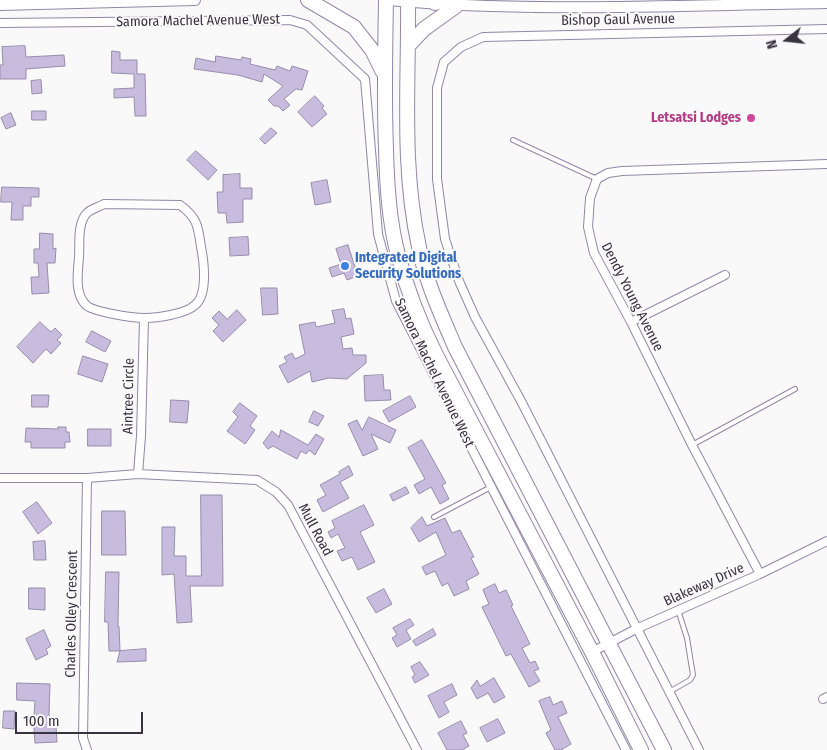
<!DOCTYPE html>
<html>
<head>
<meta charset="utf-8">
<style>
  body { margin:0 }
  #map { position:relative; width:827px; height:750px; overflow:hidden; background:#f9f9f9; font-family:"Fira Sans Condensed",sans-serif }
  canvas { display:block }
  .north { position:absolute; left:762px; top:15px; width:50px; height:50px; -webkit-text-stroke:4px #f9f9f9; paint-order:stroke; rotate:254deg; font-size:14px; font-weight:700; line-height:20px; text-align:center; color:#383341 }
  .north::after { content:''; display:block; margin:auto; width:18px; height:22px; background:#383341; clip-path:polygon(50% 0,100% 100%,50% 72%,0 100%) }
  .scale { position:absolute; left:15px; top:712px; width:128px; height:22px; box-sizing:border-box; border:2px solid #383341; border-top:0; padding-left:6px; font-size:15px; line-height:18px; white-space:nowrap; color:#383341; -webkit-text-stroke:4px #f9f9f9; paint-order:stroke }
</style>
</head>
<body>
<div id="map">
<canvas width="827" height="750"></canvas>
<div class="north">N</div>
<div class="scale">100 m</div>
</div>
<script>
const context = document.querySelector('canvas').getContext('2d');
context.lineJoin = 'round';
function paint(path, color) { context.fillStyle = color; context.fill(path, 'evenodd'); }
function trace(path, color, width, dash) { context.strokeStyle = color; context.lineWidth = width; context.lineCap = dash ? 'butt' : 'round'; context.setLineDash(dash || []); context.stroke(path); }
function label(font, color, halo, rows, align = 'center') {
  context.font = font + ' "Fira Sans Condensed",sans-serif'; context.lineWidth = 4; context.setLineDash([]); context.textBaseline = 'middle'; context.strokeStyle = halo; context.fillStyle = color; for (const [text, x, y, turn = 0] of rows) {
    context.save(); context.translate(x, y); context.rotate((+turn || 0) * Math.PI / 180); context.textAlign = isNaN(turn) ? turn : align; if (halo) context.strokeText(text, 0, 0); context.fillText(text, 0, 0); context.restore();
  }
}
const building = new Path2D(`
  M25,46L26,57L64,55L65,66L26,69V79H0V65H3L2,47Z
  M112,51L120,52V60H137V74H145L146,116H135L134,97L114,98V89L134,88V74L112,73Z
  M216,56L241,60L242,57L251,59L250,64L275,70L277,66L290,71L292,66L308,71L302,90L296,89L284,99L290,105L283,111L278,106H274L268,100L283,86L264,74L262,82L238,75L194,69L196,58L215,62Z
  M41,80L42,93L32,94L31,81Z
  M315,96L324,106L322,108L327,114L312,127L298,112Z
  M32,111H46V120H32Z
  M11,113L16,125L6,129L1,118Z
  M271,128L277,133L265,144L260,139Z
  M196,151L217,170L208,180L187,160Z
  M240,174V188H252V199H243V222L227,223L226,213H218L217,192H223V175Z
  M327,180L331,202L315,205L311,183Z
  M2,187L39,188V197H31V206H23V220H11L12,202H1Z
  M40,233L53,234V249L56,248L55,263H47L49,293L32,294L31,277H39L38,263H34V249H39Z
  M248,237L249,255L230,256L229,238Z
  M348,245L358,276L347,280L344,273L332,277L329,268L341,264L336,249Z
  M261,288H277L278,314L263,315Z
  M344,309L346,319L351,318L354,334L341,337L343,349L352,348L353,355H366V363L347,379L329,378L312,382L310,371L288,383L279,366L287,362L284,357L292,353L295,359L305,354L299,325L315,322L316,327L335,323L332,311Z
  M237,310L246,320L223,342L213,331L219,325L212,318L219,311L227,319Z
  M40,322L51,332L55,328L62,335L57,340L61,343L51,354L46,349L33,363L17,347Z
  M92,331L111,341L105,352L86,342Z
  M83,356L108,364L102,382L78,374Z
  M383,375L384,390H390L391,400L365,401L364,376Z
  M32,395H49L48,407H32Z
  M410,396L416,407L389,422L383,411Z
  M171,400L189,401L187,423L170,422Z
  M240,403L257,416L250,426L255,430L245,444L227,431L238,417L233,412Z
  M314,411L324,416L318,426L309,422Z
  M369,417L396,430L390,443L371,434L378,449L363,456L348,424L357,420L362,430Z
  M58,427H66V432H69L70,442H65V448H31V442H25L26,428L58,429Z
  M88,429H111V446H88Z
  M281,430L308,445L316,434L324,439L315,455L309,450L306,454L301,451L297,459L273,446L268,449L263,443L272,431L279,437Z
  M422,440L446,483L442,485L449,499L440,504L431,487L419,494L414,485L425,479L408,448Z
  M349,466L353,475L340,482L349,498L323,512L317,500L326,495L320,485L340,474L339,472Z
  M406,487L409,493L393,501L390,495Z
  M201,495H222L223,586H190L192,622L177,623L174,574L162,575V527H175L174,556H186V576H201Z
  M37,502L52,523L38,534L23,512Z
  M364,505L374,525L360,532L375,562L358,570L352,557L342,561L337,551L345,548L338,534L331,538L328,532L335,528L332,521Z
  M102,511H125L126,555H102Z
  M422,517L427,526L445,518L452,533L460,530L474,557L471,558L479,574L466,581L469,589L454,596L448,583L442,586L435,571L426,575L422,567L446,555L436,532L419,542L411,528Z
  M45,541L46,560H34L33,542Z
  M106,572H119L118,627L119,626L120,651H109L108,622H105Z
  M495,584L499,593L506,590L513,605L511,606L530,644L522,648L530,663L535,661L539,669L534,671L540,681L529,687L511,654L506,656L482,607L489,604L483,590Z
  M29,588H45V610L29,609Z
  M384,589L392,604L376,613L367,598Z
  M410,619L414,625L406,630L411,639L397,647L392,638L397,635L393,628Z
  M433,629L436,635L416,646L413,641Z
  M44,630L51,646L46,649L48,654L36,660L26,639Z
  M146,649V661L117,662L120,651Z
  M420,662L429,675L415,683L412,677L415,675L411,667Z
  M494,678L505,697L494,703L488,693L477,699L471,688L477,680L480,686Z
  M17,683L50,684L49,714L51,726H56L57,742L35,743L33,716L34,715L35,701L17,700Z
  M452,684L457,695L444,702L449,712L439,718L428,696Z
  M550,697L553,705L562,701L567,713L558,717L571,744L561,750H555L546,733L551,730L539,701Z
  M4,711H15L14,729L3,728Z
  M498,719L505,733L487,742L480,728Z
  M461,721L467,733L463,735L469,746L462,750H447L438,733Z`);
paint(building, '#c7bcde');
trace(building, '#978cac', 1);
const lane = new Path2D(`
  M513,140L597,179
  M692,445L795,389
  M434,517L491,487
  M669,692L690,680L693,675L687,638L678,610`);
const street = new Path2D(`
  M0,23L290,20L307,25L365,79L378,234L396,301L626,750
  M104,204L180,205C198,218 198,227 201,247C204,262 208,295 195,305C186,314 157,318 144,318C133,318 93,312 86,305C74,294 78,271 79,257C80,244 77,223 87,213C91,209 99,207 104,204Z
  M631,322L725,275
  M138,474L141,436L144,318
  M0,478H87L138,474L257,480L276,492L288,505L417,750
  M760,574L692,445L631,322L594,253L588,227L590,198L597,179L608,173L622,171L827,164
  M592,652L636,629L760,574L827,541
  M823,699L827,697
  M87,750L83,738L87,478
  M699,750L521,401L475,317L459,281L445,239L437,179V88L444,62L461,47L483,37L827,29`);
const secondary = new Path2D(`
  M388,0C533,13 681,5 827,3
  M0,5L195,0`);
const highway = new Path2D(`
  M308,0L354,27L372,50L383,72
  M386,0C385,50 384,99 386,149C387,185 389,221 398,255C407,290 420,323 436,355L592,652L641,750
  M408,0C409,82 401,165 419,247C426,282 441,314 455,347L664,750
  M433,0L435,3
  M408,46L424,29L456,6`);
trace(lane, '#9287a7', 6);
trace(street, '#9287a7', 10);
trace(secondary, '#9287a7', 12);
trace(highway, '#9287a7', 16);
trace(lane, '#fff', 4);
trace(street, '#fff', 8);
trace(secondary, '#fff', 10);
trace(highway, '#fff', 14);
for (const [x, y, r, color] of [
  [751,118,5,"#d1479c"],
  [345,266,5,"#3f7fe0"]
]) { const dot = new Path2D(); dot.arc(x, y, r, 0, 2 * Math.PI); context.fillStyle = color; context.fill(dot); trace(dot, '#f9f9f9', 2); }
label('14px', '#383341', '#f9f9f9', [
  ["Bishop Gaul Avenue",618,20,-1],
  ["Samora Machel Avenue West",198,21,-1],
  ["Dendy Young Avenue",632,297,63],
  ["Samora Machel Avenue West",434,373,64],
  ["Aintree Circle",129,396,-89],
  ["Mull Road",315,530,62],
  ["Blakeway Drive",704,585,-24],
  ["Charles Olley Crescent",72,614,-89]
]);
label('bold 14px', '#b23c85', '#f9f9f9', [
  ["Letsatsi Lodges",741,118]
], 'right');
label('bold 14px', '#366cbe', '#f9f9f9', [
  ["Integrated Digital",355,258],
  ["Security Solutions",355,274]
], 'left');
</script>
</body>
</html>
